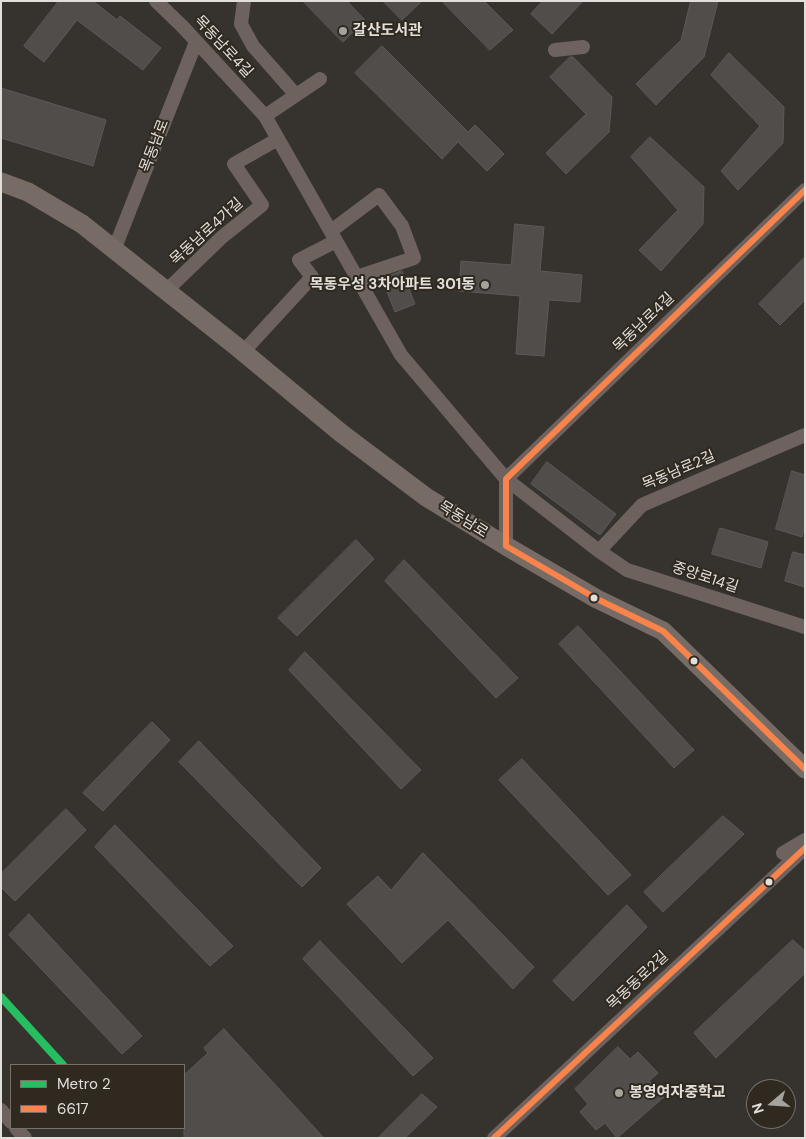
<!DOCTYPE html>
<html>
<head>
<meta charset="utf-8">
<style>
  body { margin:0 }
  #map { position:relative; width:806px; height:1139px; overflow:hidden; background:#36322e; font-family:"DM Sans",sans-serif }
  canvas { display:block }
  .frame { position:absolute; inset:0; border:2px solid #e2ded9; pointer-events:none }
  .legend { position:absolute; left:10px; top:1064px; width:175px; height:65px; box-sizing:border-box; background:#2f2920; border:1px solid #77716a; margin:0; padding:6px 9px; list-style:none; font-size:15px; color:#e2ded9 }
  .legend li { display:flex; align-items:center; gap:10px; height:25px }
  .legend b { width:25px; border:1px solid #77716a }
  .north { position:absolute; left:746px; top:1079px; width:50px; height:50px; box-sizing:border-box; background:#2f2920; border:1px solid #77716a; border-radius:50%; rotate:252deg; font-size:14px; font-weight:700; line-height:20px; text-align:center; color:#e2ded9 }
  .north::after { content:''; display:block; margin:auto; width:18px; height:22px; background:#a6a29d; clip-path:polygon(50% 0,100% 100%,50% 72%,0 100%) }
</style>
</head>
<body>
<div id="map">
<canvas width="806" height="1139"></canvas>
<div class="frame"></div>
<ul class="legend">
<li><b style="height:6px;background:#26be61"></b>Metro 2</li>
<li><b style="height:6px;background:#f8844c"></b>6617</li>
</ul>
<div class="north">N</div>
</div>
<script>
const context = document.querySelector('canvas').getContext('2d');
context.lineJoin = 'round';
function paint(path, color) { context.fillStyle = color; context.fill(path, 'evenodd'); }
function trace(path, color, width, dash) { context.strokeStyle = color; context.lineWidth = width; context.lineCap = dash ? 'butt' : 'round'; context.setLineDash(dash || []); context.stroke(path); }
function label(font, color, halo, rows, align = 'center') {
  context.font = font + ' "DM Sans","Noto Sans KR",sans-serif'; context.lineWidth = 4; context.setLineDash([]); context.textBaseline = 'middle'; context.strokeStyle = halo; context.fillStyle = color; for (const [text, x, y, turn = 0] of rows) {
    context.save(); context.translate(x, y); context.rotate((+turn || 0) * Math.PI / 180); context.textAlign = isNaN(turn) ? turn : align; if (halo) context.strokeText(text, 0, 0); context.fillText(text, 0, 0); context.restore();
  }
}
const building = new Path2D(`
  M59,1H93L117,20L120,16L161,48L143,70L77,20L44,62L24,46Z
  M303,1H347L365,20L343,42Z
  M383,1H422L402,20Z
  M442,1H484L513,30L490,50Z
  M543,1H583L552,34L531,14Z
  M691,1H718L704,57L656,105L636,84L681,40Z
  M382,46L468,132L475,125L504,154L487,171L458,142L442,159L355,73Z
  M729,53L784,107L783,143L738,190L721,171L760,126L711,75Z
  M570,57H573L612,97L609,132L566,174L546,153L586,114L550,77Z
  M1,88L106,120L93,166L1,138Z
  M650,137L704,187L703,224L661,271L639,250L678,210L631,157Z
  M515,224L544,227L540,271L582,275L580,302L549,300L544,356L516,354L520,296L459,291L461,261L511,265Z
  M805,257V300L780,325L759,304Z
  M402,271L415,304L395,312L382,279Z
  M547,462L616,514L600,535L531,484Z
  M792,471L805,475V526L802,537L776,529Z
  M720,528L768,542L761,568L712,554Z
  M356,540L374,559L297,636L278,618Z
  M793,552L805,555V587L785,581Z
  M404,560L518,678L496,698L385,581Z
  M578,626L694,750L674,768L559,644Z
  M305,652L421,770L401,789L289,670Z
  M152,722L170,740L103,811L83,793Z
  M199,741L321,868L302,887L179,762Z
  M522,759L631,875L608,895L499,780Z
  M66,809L86,830L15,901L1,887V874Z
  M723,816L744,834L663,912L644,892Z
  M115,825L233,946L210,966L95,847Z
  M423,853L534,967L513,989L448,920L402,963L347,904L378,876L391,890Z
  M627,905L647,927L573,1001L553,981Z
  M29,914L142,1036L122,1054L9,935Z
  M793,940L805,951V973L716,1058L694,1033Z
  M320,941L433,1058L413,1076L303,959Z
  M224,1029L324,1138H184V1075L208,1053L204,1048Z
  M618,1047L630,1059L638,1052L658,1073L649,1081L664,1097L617,1138L605,1123L596,1130L580,1112L588,1104L575,1089Z
  M422,1094L437,1107L405,1138H378Z`);
paint(building, '#514d4b');
trace(building, '#5d5958', 1);
trace(new Path2D(`
  M156,1L182,26L265,116L401,355L506,479L599,551L627,570L805,627
  M244,1L241,24L253,46L296,95
  M555,50L583,47
  M265,116L320,79
  M331,231L379,195L402,226L414,258L357,277
  M114,250L196,42
  M166,291L222,237L262,205L234,164L278,139
  M243,352L312,277L299,260L336,241
  M506,546V479L805,190
  M599,551L642,505L805,435
  M783,853L805,840
  M1,1110L11,1122
  M16,1128L25,1138
  M494,1138L805,848`), '#6d625e', 14);
trace(new Path2D(`
  M1,182L28,192L82,224L236,346L341,433L426,497L506,546L597,599L663,631L805,769`), '#776b65', 19);
trace(new Path2D(`
  M805,190L506,479V546L597,599L663,631L805,769
  M494,1138L805,848`), '#f8844c', 6);
trace(new Path2D(`
  M1,997L63,1065`), '#26be61', 8);
for (const [x, y, r, color] of [
  [343,31,5,"#a6a29d"],
  [485,285,5,"#a6a29d"],
  [594,598,4.5,"#e2ded9"],
  [694,661,4.5,"#e2ded9"],
  [769,882,4.5,"#e2ded9"],
  [619,1093,5,"#a6a29d"]
]) { const dot = new Path2D(); dot.arc(x, y, r, 0, 2 * Math.PI); context.fillStyle = color; context.fill(dot); trace(dot, '#2f2920', 2); }
label('bold 15px', '#e2ded9', '#2f2920', [
  ["갈산도서관",353,31],
  ["목동우성 3차아파트 301동",475,285,"right"],
  ["봉영여자중학교",629,1093]
], 'left');
label('15px', '#e2ded9', '#2f2920', [
  ["목동남로4길",223,47,47],
  ["목동남로",155,146,-69],
  ["목동남로4가길",207,232,-42],
  ["목동남로4길",644,323,-44],
  ["목동남로2길",679,471,-23],
  ["목동남로",463,520,32],
  ["중앙로14길",705,578,18],
  ["목동동로2길",638,981,-43]
]);
</script>
</body>
</html>
